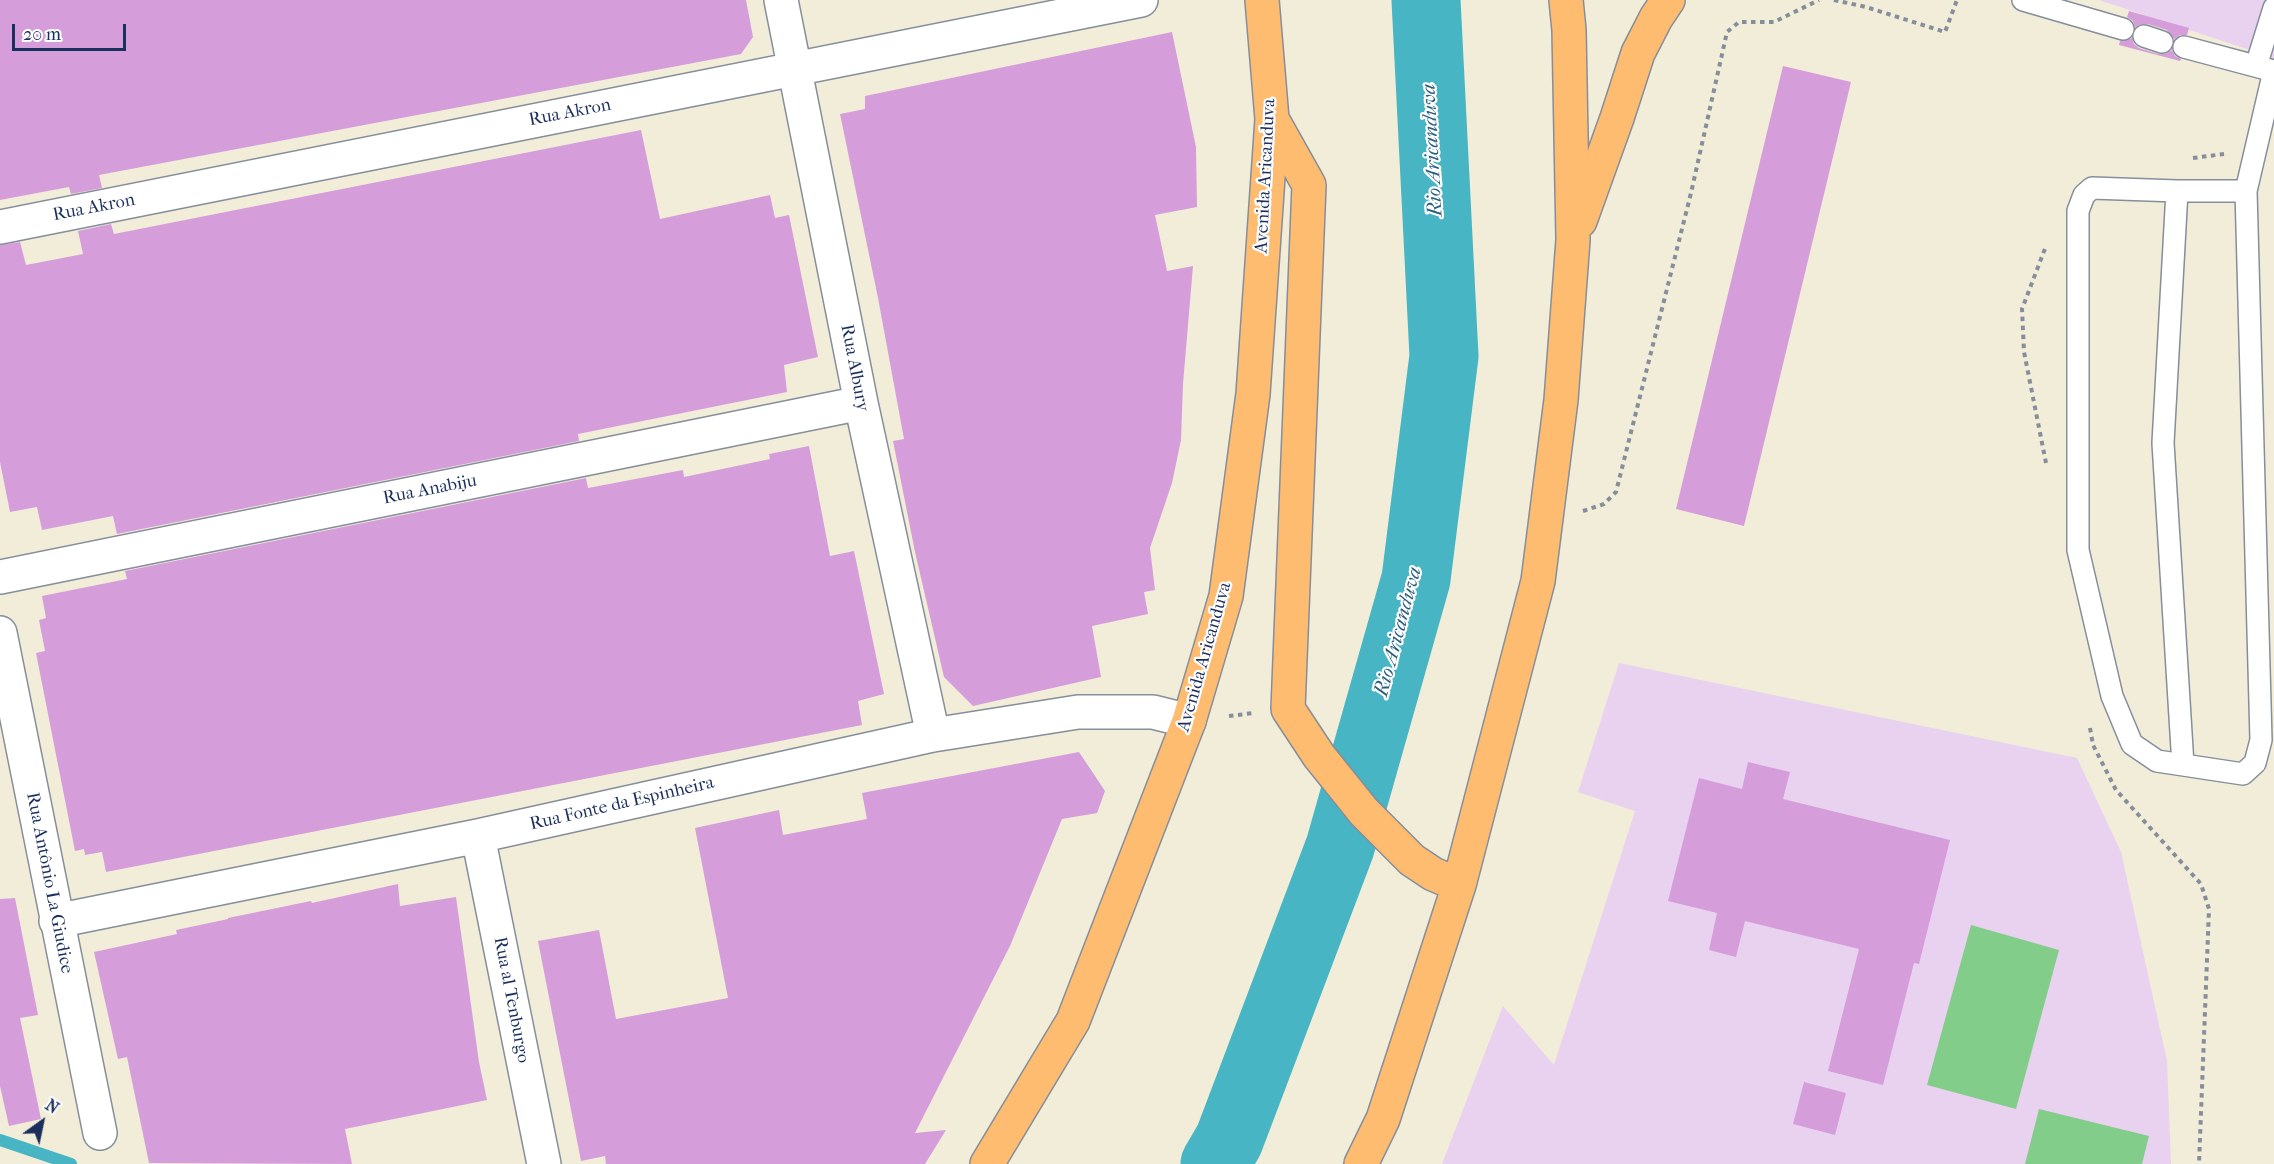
<!DOCTYPE html>
<html>
<head>
<meta charset="utf-8">
<style>
  body { margin:0 }
  #map { position:relative; width:2274px; height:1164px; overflow:hidden; background:#f1edd8; font-family:"IM FELL French Canon",serif }
  canvas { display:block }
  .north { position:absolute; left:12px; top:1092px; width:60px; height:60px; -webkit-text-stroke:4px #fff; paint-order:stroke; rotate:33deg; font-size:16px; font-weight:700; line-height:24px; text-align:center; color:#1b2f5e }
  .north::after { content:''; display:block; margin:auto; width:21px; height:27px; background:#1b2f5e; clip-path:polygon(50% 0,100% 100%,50% 72%,0 100%) }
  .scale { position:absolute; left:12px; top:24px; width:114px; height:27px; box-sizing:border-box; border:3px solid #1b2f5e; border-top:0; padding-left:8px; font-size:18px; line-height:21px; white-space:nowrap; color:#1b2f5e; -webkit-text-stroke:4px #fff; paint-order:stroke }
</style>
</head>
<body>
<div id="map">
<canvas width="2274" height="1164"></canvas>
<div class="north">N</div>
<div class="scale">20 m</div>
</div>
<script>
const context = document.querySelector('canvas').getContext('2d');
context.lineJoin = 'round';
function paint(path, color) { context.fillStyle = color; context.fill(path, 'evenodd'); }
function trace(path, color, width, dash) { context.strokeStyle = color; context.lineWidth = width; context.lineCap = dash ? 'butt' : 'round'; context.setLineDash(dash || []); context.stroke(path); }
function label(font, color, halo, rows, align = 'center') {
  context.font = font + ' "IM FELL French Canon",serif'; context.lineWidth = 4.5; context.setLineDash([]); context.textBaseline = 'middle'; context.strokeStyle = halo; context.fillStyle = color; for (const [text, x, y, turn = 0] of rows) {
    context.save(); context.translate(x, y); context.rotate((+turn || 0) * Math.PI / 180); context.textAlign = isNaN(turn) ? turn : align; if (halo) context.strokeText(text, 0, 0); context.fillText(text, 0, 0); context.restore();
  }
}
paint(new Path2D(`
  M2099,0H2274V58Z
  M1619,663L2077,758L2121,852L2167,1061L2171,1164H1442L1503,1006L1554,1065L1635,811L1578,792Z`), '#e8d2ef');
paint(new Path2D(`
  M1971,925L2059,950L2016,1109L1927,1085Z
  M2039,1109L2149,1136L2142,1164H2025Z`), '#83cd8a');
trace(new Path2D(`
  M0,1140L71,1164`), '#47b5c3', 12);
trace(new Path2D(`
  M1215,1164L1229,1140L1340,847L1416,579L1444,356L1426,0`), '#47b5c3', 69);
paint(new Path2D(`
  M0,0H746L753,37L741,54L99,175L102,188L71,194L69,187L0,200Z
  M2129,11L2189,28L2187,35H2180L2174,39L2167,30L2148,24H2141L2135,27L2133,21L2127,17Z
  M1172,32L1196,147L1197,207L1155,215L1167,271L1193,266L1183,384L1181,440L1172,483L1150,548L1155,590L1144,592L1148,614L1092,626L1101,677L973,706L944,677L915,552L893,441L904,439L878,298L840,114L865,109V96Z
  M2132,38L2134,44L2139,48L2158,54H2165L2172,50L2175,56L2181,59L2180,61L2119,45L2120,41Z
  M1783,66L1851,82L1744,526L1676,509Z
  M641,130L660,219L770,195L775,218L789,215L818,357L784,365L787,392L578,434L579,441L117,534L113,516L42,530L37,507L10,512L0,462V245L20,242L26,265L83,254L78,231L111,224L114,234Z
  M809,446L830,556L854,551L884,694L858,701L862,725L106,872L102,852L85,855L84,849L75,851L36,653L45,651L39,620L46,618L42,596L127,579L125,571L586,478L588,488L683,470L684,477L770,459L769,454Z
  M1079,752L1105,791L1097,813L1062,819L1010,946L915,1133L946,1130L925,1164H606L605,1156L581,1161L538,941L599,930L616,1019L728,998L695,828L779,810L783,835L867,819L862,793Z
  M1748,762L1790,772L1783,799L1950,840L1919,964L1914,963L1883,1085L1828,1071L1859,949L1745,921L1736,957L1709,950L1717,913L1668,901L1699,778L1742,789Z
  M398,884L400,906L456,897L479,1062L487,1100L345,1129L352,1164L149,1163L127,1057L118,1059L94,952L177,934L176,930L228,919V918L311,901L312,903Z
  M15,898L38,1015L20,1018L41,1119L9,1126L0,1086V899Z
  M1804,1082L1846,1093L1835,1135L1793,1124Z`), '#d59edb');
const lane = new Path2D(`
  M2023,0L2123,29
  M2144,36L2162,42
  M2184,47L2274,71
  M2256,66L2274,8
  M2177,191L2092,188L2084,195L2078,211V550L2112,696L2132,744L2157,761L2243,774L2255,763L2261,740L2246,191L2274,71
  M2183,765L2163,443L2177,191H2246`);
const street = new Path2D(`
  M781,0L861,403L933,735
  M0,227L1141,0
  M0,577L861,403
  M0,633L100,1133
  M478,836L544,1164
  M56,921L478,836L933,735L1078,712H1153L1189,721`);
const highway = new Path2D(`
  M1272,119L1309,185L1288,709L1319,756L1364,812L1412,860L1433,874L1459,885
  M1580,221L1617,118L1638,53L1656,18L1668,0
  M987,1164L1073,1021L1189,721L1226,596L1253,394L1272,119L1262,0
  M1361,1164L1383,1119L1459,885L1538,581L1561,400L1573,240L1569,30L1566,0`);
trace(lane, '#868e9b', 24);
trace(street, '#868e9b', 36);
trace(highway, '#868e9b', 36);
trace(new Path2D(`
  M1834,0L1866,7L1945,32L1957,0
  M2193,158L2224,154
  M2046,463L2024,352L2022,309L2046,246
  M1583,511L1604,504L1616,492L1691,193L1727,32L1739,22H1774L1819,0
  M1229,716L1254,713
  M2090,728L2093,745L2116,790L2201,884L2209,909L2199,1164`), '#868e9b', 4, [4.5, 4.5]);
trace(lane, '#fff', 21);
trace(street, '#fff', 33);
trace(highway, '#febc70', 33);
label('18px', '#1b2f5e', '#fff', [
  ["Rua Akron",570,113,-11],
  ["Avenida Aricanduva",1266,176,-87],
  ["Rua Akron",94,208,-11],
  ["Rua Albury",854,368,79],
  ["Rua Anabiju",430,490,-11],
  ["Avenida Aricanduva",1205,657,-74],
  ["Rua Fonte da Espinheira",622,804,-13],
  ["Rua Antônio La Giudice",49,883,79],
  ["Rua al Tenburgo",511,1000,79]
]);
label('italic 20px', '#2a5e81', '#fff', [
  ["Rio Aricanduva",1433,150,-93],
  ["Rio Aricanduva",1399,632,-75]
]);
</script>
</body>
</html>
